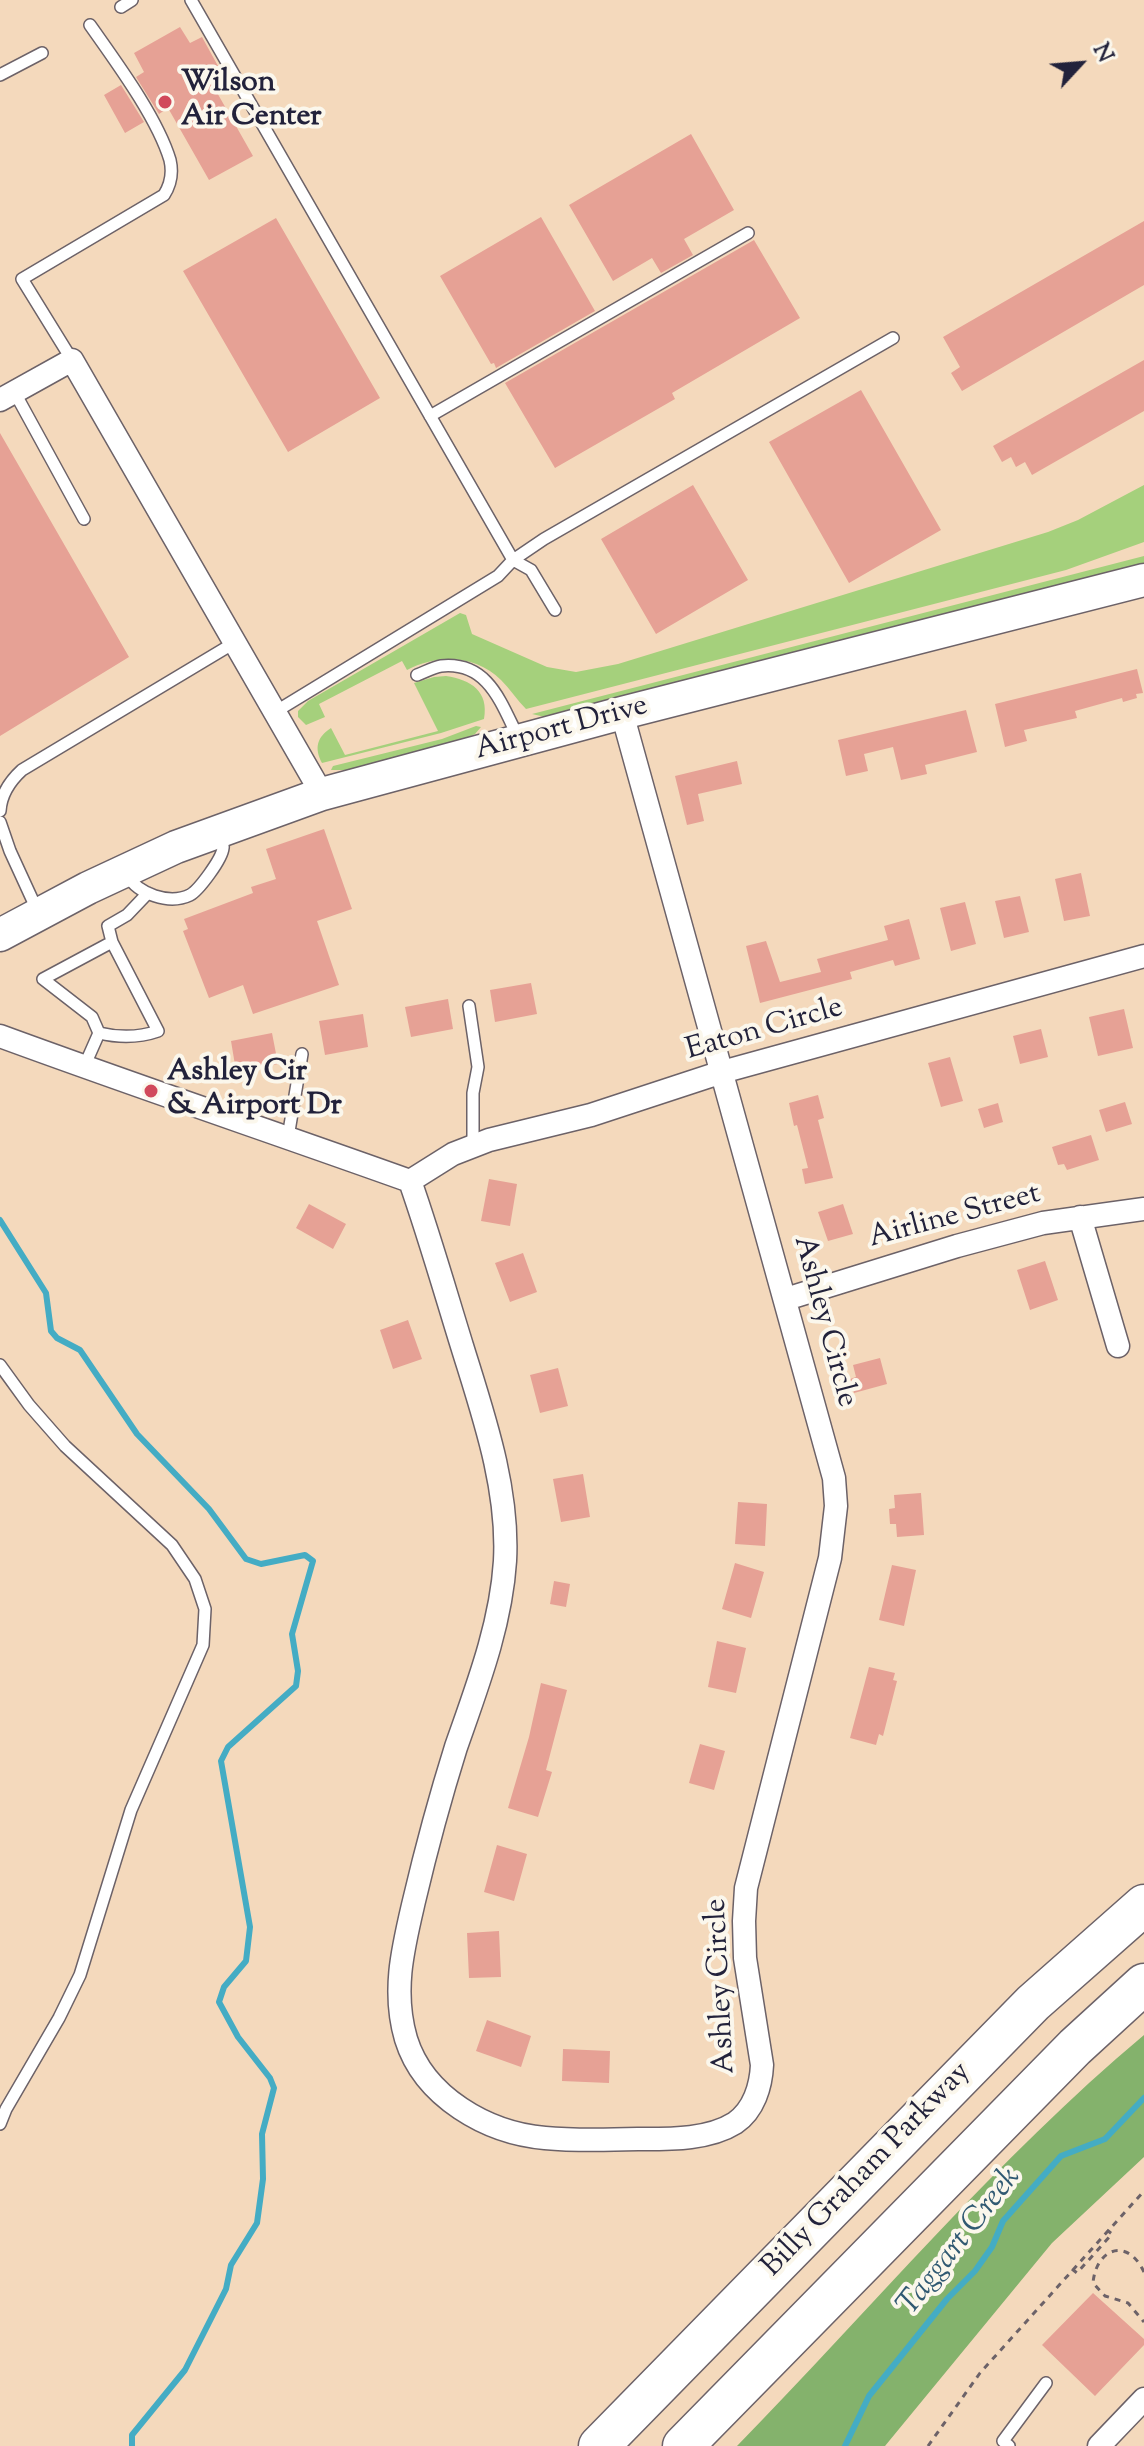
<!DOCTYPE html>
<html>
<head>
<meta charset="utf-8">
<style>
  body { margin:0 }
  #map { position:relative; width:1144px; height:2446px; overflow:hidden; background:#f4d9bc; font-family:"Sorts Mill Goudy",serif }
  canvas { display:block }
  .north { position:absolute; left:1040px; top:24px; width:80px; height:80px; -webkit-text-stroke:6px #fbf7ec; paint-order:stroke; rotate:64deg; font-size:22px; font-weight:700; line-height:32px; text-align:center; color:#22223b }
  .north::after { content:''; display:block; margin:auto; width:28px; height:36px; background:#22223b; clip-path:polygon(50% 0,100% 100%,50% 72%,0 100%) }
</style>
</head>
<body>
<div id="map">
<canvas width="1144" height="2446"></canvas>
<div class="north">N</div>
</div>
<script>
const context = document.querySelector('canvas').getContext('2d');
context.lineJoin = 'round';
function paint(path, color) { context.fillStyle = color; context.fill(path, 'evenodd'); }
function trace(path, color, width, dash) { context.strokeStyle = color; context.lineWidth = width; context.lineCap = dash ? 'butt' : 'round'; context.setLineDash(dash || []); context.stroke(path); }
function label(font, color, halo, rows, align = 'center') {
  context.font = font + ' "Sorts Mill Goudy",serif'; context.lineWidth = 8; context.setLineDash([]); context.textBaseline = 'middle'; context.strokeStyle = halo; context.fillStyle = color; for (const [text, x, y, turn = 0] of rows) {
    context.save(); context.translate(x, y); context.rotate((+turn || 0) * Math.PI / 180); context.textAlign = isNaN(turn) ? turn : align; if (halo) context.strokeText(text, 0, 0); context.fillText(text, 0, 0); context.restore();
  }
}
paint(new Path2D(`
  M1144,485V542L1066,570L526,709C517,700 510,689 501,680C476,655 438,654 407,670L402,661L319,704L325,717L306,725L298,717V711L308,701L460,613L466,615L472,634L547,667L576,672L618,664L1048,532L1078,520Z
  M1144,556V563L565,714L545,717L532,714Z
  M446,676C471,680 489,691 484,719L441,733L322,763C314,748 317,737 331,728L345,755L438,731L414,683L434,677Z
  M476,726L481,727L475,734L459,742L348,770H331L333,766L442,739Z`), '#a5d07c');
paint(new Path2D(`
  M1144,2035V2157L1052,2243L885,2446H737C872,2308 996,2159 1144,2035Z`), '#84b26c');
trace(new Path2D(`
  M0,1220L46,1293L51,1331L57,1338L80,1350L137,1434L209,1509L246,1559L261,1564L305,1555L313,1561L292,1634L298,1671L296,1686L228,1747L221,1761L250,1927L246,1961L224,1987L219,2002L238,2037L270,2078L274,2088L262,2134L263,2179L257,2223L231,2265L226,2289L185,2370L132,2435V2446
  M845,2446L869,2396L947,2299L975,2271L992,2247L1003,2221L1061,2156L1105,2139L1144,2098`), '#44acc4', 6);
paint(new Path2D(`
  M180,27L190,43L202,37L223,75L211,82L253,156L209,180L168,108L159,114L136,77L144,72L134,53Z
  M121,85L144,122L125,133L104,95Z
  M691,134L734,210L684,239L693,255L661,273L652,258L613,281L569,205Z
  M541,217L595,311L496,368L494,363L491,364L440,276Z
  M276,218L380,398L288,452L183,271Z
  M1144,221V285L962,391L951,373L960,367L943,337Z
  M754,240L800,318L672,393L675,399L555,468L505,383Z
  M1144,360V411L1032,475L1025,462L1016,467L1011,457L1002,462L993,446Z
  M861,390L941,530L849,583L769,442Z
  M0,433L129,657L0,736Z
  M693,485L748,580L656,634L601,539Z
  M1137,669L1143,693L1136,694L1137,698L1123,702L1122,698L1075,711L1077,718L1024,730L1027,741L1005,747L995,704Z
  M966,710L977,752L925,765L927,774L901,780L893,747L864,754L868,771L846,776L838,740Z
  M737,761L742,784L698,794L704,821L687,825L675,776Z
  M324,829L352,909L317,921L339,985L253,1014L243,985L209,998L183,931L188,929L184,919L253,893L251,887L276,879L266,849Z
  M1081,873L1090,916L1064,921L1055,879Z
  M1020,896L1029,932L1004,938L995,901Z
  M965,902L976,944L951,951L940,908Z
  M909,919L920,959L895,966L893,960L850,972L852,979L760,1003L746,946L766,941L780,982L821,972L817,959L888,940L884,926Z
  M531,983L537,1014L495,1022L490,990Z
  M448,999L453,1029L411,1037L405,1007Z
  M1124,1009L1133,1048L1098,1056L1089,1017Z
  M363,1014L368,1047L325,1055L319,1021Z
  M1041,1029L1048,1057L1020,1064L1013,1036Z
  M272,1033L278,1064L236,1071L231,1041Z
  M950,1057L963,1101L941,1107L928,1063Z
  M818,1095L824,1118L818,1120L833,1178L805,1184L802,1169L808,1168L797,1125L794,1126L789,1103Z
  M1125,1102L1132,1124L1106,1132L1099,1110Z
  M998,1103L1003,1122L984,1128L978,1109Z
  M1091,1135L1099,1160L1067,1170L1064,1164L1058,1165L1052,1147Z
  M489,1179L517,1184L510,1226L481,1221Z
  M309,1204L346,1224L333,1249L296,1228Z
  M843,1204L853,1234L828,1241L818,1212Z
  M523,1253L537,1292L510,1302L495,1263Z
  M1045,1261L1058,1300L1030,1310L1017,1270Z
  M408,1320L422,1359L393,1369L380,1330Z
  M880,1358L887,1384L854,1393L850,1379L856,1377L853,1365Z
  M558,1368L568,1406L540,1413L530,1375Z
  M583,1474L590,1517L561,1522L553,1479Z
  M921,1493L924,1535L897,1537L896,1524H890L889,1509L895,1508L894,1495Z
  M738,1502L767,1504L765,1546L735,1544Z
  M735,1563L764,1572L751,1618L722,1609Z
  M892,1565L916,1570L904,1626L879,1620Z
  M554,1581L570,1584L566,1607L550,1604Z
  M717,1641L746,1648L736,1693L708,1687Z
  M869,1667L895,1673L893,1680L897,1681L883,1736L879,1734L876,1745L850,1738Z
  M541,1683L567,1690L546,1770L552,1772L538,1817L508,1808L529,1737Z
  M700,1744L725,1751L714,1790L689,1783Z
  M497,1845L527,1854L514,1901L484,1892Z
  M499,1931L501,1977L469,1978L467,1933Z
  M487,2020L531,2036L521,2067L476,2051Z
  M563,2049L610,2051L609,2083L562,2081Z
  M1093,2293L1144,2339V2345L1095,2396L1042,2345Z`), '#e6a195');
const lane = new Path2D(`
  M191,0L513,560L498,576L275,712
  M121,7L132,0
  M0,75L42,53
  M72,360L22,279L164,195C171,184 173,173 170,160C157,117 116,62 90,25
  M15,393L84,519
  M430,416L748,233
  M555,610L531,570L513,560L544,539L893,338
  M417,675C425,672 434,667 441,666C488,661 501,703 518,737
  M0,811C1,794 10,781 22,770L234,643
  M0,822L10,851L38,912
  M127,875C138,894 169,905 190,895C199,890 222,859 223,848C224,844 221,840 220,836
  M469,1006L478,1067L473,1093V1146
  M99,1033C120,1038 138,1038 158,1031L112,942
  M84,1067L99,1033L92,1017L43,979L112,942L108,926L127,915L148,893
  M288,1137L302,1054
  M0,1365L29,1405L65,1446L172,1545L195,1579L205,1609L203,1645L131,1810L80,1975L59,2018L6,2109L0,2124
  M1009,2446L1003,2441L1046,2383`);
const street = new Path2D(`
  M0,400L72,360L322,794
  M0,1036C136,1086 273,1132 410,1181
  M410,1181C429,1235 445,1291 462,1346C483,1414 509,1488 505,1561C501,1625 477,1687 456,1747C440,1798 426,1850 414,1901C403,1948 392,1991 406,2039C424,2097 487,2133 545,2138C576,2141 607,2140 638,2139C669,2139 708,2140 735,2123C754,2110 761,2086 762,2065L745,1958L744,1921L746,1888L830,1558L836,1506L834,1478L622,713
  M410,1181L453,1154L489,1140L591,1115L722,1072L1144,956
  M1080,1217L1118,1346
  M786,1299L957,1246L1043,1223L1144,1209
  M1099,2446L1144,2399`);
const secondary = new Path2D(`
  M0,935L88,888L176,847L322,794L622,713L1144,580`);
const highway = new Path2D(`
  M599,2446L1033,2003L1144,1905
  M683,2446L1075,2047L1144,1984`);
trace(lane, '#6c6268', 14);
trace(street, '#6c6268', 25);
trace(secondary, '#6c6268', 35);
trace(highway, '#6c6268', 43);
trace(new Path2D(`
  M1072,2269L1077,2273L1112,2234L1107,2230
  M1144,2272C1127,2236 1096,2249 1093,2283L1105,2296L1128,2303L1144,2322
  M928,2446L980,2373L1144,2191`), '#6c6268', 3, [6, 6]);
trace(lane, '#fff', 11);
trace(street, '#fff', 22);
trace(secondary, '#fff', 32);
trace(highway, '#fff', 40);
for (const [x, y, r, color] of [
  [165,102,8,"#d1495b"],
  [151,1091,8,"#d1495b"]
]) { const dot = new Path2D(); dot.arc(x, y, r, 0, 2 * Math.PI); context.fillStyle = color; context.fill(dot); trace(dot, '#fbf7ec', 3); }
label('bold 30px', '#22223b', '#fbf7ec', [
  ["Wilson",181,85],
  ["Air Center",181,119],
  ["Ashley Cir",167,1074],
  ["& Airport Dr",167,1108]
], 'left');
label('30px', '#22223b', '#fbf7ec', [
  ["Airport Drive",562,730,-15],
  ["Eaton Circle",765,1031,-16],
  ["Airline Street",955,1218,-15],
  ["Ashley Circle",823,1322,75],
  ["Ashley Circle",723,1986,-93],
  ["Billy Graham Parkway",868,2171,-46]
]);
label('italic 32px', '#305972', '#fbf7ec', [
  ["Taggart Creek",961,2243,-52]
]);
</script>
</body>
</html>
